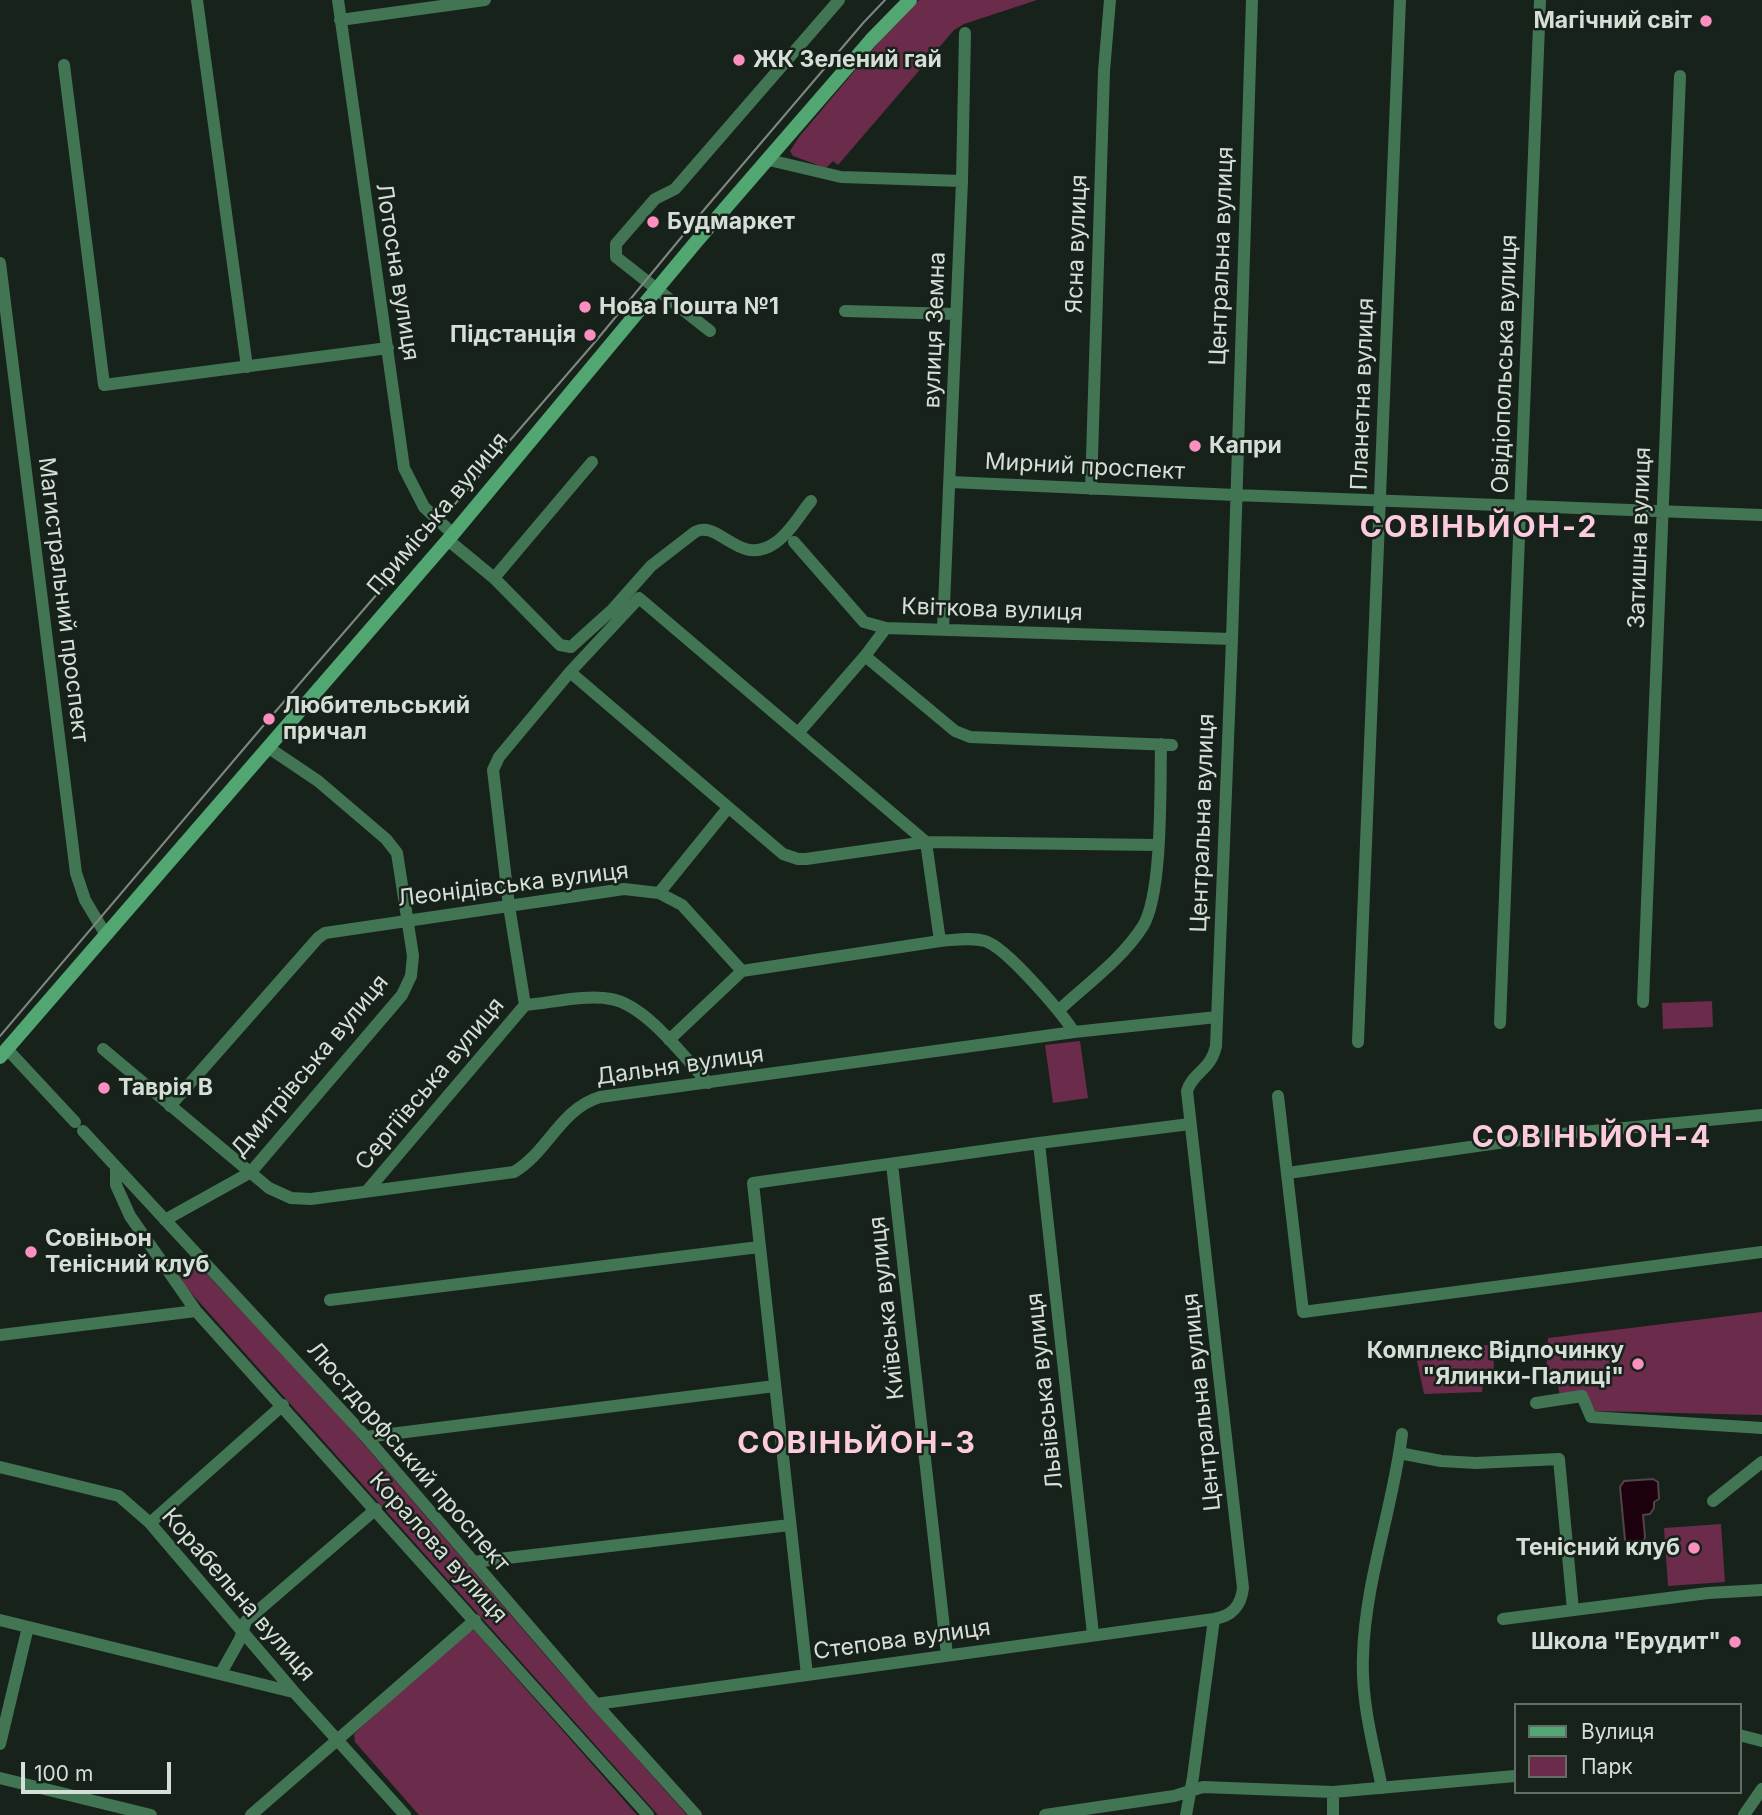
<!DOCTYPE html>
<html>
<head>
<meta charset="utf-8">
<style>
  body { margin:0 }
  #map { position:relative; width:1762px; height:1815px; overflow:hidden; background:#17221a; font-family:Inter,sans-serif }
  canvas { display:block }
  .legend { position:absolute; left:1514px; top:1703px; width:228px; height:91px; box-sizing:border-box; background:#17221a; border:2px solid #636d66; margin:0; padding:9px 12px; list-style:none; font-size:21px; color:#d6ded8 }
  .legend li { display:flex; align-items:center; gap:14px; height:35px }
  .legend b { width:35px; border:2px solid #636d66 }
  .scale { position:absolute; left:21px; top:1762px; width:150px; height:32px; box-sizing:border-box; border:4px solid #d6ded8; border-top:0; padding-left:9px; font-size:21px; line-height:24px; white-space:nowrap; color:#d6ded8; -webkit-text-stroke:5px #17221a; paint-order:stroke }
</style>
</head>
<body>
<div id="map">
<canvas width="1762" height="1815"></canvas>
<ul class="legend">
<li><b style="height:9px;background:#51a671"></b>Вулиця</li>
<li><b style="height:19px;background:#6a2c4a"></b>Парк</li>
</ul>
<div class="scale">100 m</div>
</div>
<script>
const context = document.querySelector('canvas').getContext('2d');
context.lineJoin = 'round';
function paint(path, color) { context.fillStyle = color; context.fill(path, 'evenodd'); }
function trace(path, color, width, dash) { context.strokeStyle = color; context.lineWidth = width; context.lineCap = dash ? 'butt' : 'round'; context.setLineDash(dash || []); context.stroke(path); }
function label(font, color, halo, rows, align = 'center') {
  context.font = font + ' Inter,sans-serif'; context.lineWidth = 5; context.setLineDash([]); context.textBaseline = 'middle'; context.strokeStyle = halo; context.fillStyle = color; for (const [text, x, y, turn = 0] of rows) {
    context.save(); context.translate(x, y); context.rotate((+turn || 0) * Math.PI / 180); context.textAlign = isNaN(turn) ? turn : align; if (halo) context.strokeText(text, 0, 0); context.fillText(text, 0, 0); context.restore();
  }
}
paint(new Path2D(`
  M919,0H1037L964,24L954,30L838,165L833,161L826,168L793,156L790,151L799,137L893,25Z
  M1712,1001L1713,1027L1663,1029L1662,1003Z
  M1080,1041L1088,1098L1053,1103L1045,1045Z
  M195,1262L324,1398L558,1670L687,1815H658L184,1285L179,1276Z
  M1762,1312V1415L1595,1411L1583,1390L1560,1396L1556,1375L1546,1374L1548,1338Z
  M1493,1344L1494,1371H1485L1482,1392L1424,1394L1416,1356Z
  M1721,1524L1725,1582L1668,1586L1664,1528Z
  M474,1630L637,1815H419L355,1742L354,1734L465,1632Z`), '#6a2c4a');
const water = new Path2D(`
  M1653,1479L1658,1482L1659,1499L1654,1502V1508L1650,1514L1643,1515L1645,1537L1643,1543L1629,1544L1625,1540L1620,1487L1624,1481Z`);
paint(water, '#1d000d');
trace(water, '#54434a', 2);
trace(new Path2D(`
  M197,0L247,367
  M338,0L404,468L424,507L453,534
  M340,20L485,0
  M64,65L104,385L388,348
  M769,160L841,177L962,181
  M0,263L76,873L85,900L106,935
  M845,311L956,314
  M710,331L616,257V244L655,199L675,189L839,0
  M951,482L1235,495L1762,515
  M1091,489L1104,71L1110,0
  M448,540L494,578L560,645L571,647L612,610L651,566L695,532C719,519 739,568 775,543C790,533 800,514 811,501
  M794,542L864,622L886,628
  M494,578L592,462
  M943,629L962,181L965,33
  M865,656L955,731L970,737L1172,745
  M570,672L783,854L798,859H806L926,842L1157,845
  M799,732L865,656L886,628L1232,639
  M659,893L728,808
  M1643,1002L1680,76
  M525,1005C550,1003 586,994 611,999C646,1005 685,1058 708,1083
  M1059,1010C1087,984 1123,958 1143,926C1163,893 1160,786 1161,744
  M1500,1023L1540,0
  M669,1040L742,971
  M1358,1042L1400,0
  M7,1049L75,1122
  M103,1049L269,1188L291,1198L311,1199L514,1172C548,1152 560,1109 600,1097L1074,1032L1217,1017
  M1278,1096L1303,1312L1762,1252
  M170,1106L318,938L325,933L624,889L659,893L682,905L742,971L940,941C955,940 971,937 985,941C1006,947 1061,1012 1074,1032
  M83,1131L366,1437L596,1704L696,1815
  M1039,1143L1093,1634
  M892,1164L947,1655
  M116,1167V1185L130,1216L196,1311L648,1815
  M1288,1173L1561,1134L1762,1115
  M367,1191L525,1005L509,906L493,770L499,757L570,672L639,598L926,842L940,941
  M165,1220L251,1172L402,995L411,976L413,956L397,853L386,839L318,781L269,748
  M330,1300L759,1247
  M0,1335L196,1311
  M1536,1403L1582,1396L1591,1417L1762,1428
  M366,1437L775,1386
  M1399,1453L1441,1461L1476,1463L1559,1459L1573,1610
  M0,1467L119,1496L150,1523L294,1692L405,1815
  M1713,1501L1762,1462
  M150,1523L283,1405
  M473,1562L790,1525
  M1503,1619L1708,1593L1762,1590
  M0,1620L293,1692
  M221,1673L240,1639L246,1621L376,1509
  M807,1675L753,1183L1039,1143L1190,1124
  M596,1704L1214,1619C1232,1616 1241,1606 1243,1588L1187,1091C1193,1072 1211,1070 1216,1046L1232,639L1252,0
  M1739,1735L1762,1741
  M0,1744L28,1627
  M0,1778L151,1815
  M1382,1788C1373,1744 1361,1701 1363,1656C1365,1581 1393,1508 1402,1434
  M251,1815L475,1620
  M1045,1815L1174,1796L1203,1787L1333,1792L1515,1776
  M1186,1815L1193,1777L1214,1619
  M1333,1815V1792
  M1744,1815L1762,1789`), '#427554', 12);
trace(new Path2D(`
  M0,1057L453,534L696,242L871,40L910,0`), '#51a671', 14);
trace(new Path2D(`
  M0,1036L269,719L595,342L703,211L864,22L885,0`), '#7e8780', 2);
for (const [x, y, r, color] of [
  [1706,21,7,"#fd8ec0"],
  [739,60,7,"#fd8ec0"],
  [653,222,7,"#fd8ec0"],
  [585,307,7,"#fd8ec0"],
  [590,335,7,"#fd8ec0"],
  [1195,446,7,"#fd8ec0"],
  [269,719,7,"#fd8ec0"],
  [104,1088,7,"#fd8ec0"],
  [31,1252,7,"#fd8ec0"],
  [1638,1364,7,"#fd8ec0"],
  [1694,1548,7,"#fd8ec0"],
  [1735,1642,7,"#fd8ec0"]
]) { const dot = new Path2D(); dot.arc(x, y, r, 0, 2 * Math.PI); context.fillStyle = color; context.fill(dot); trace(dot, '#17221a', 2.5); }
label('bold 23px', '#d6ded8', '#17221a', [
  ["Магічний світ",1692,21,"right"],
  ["ЖК Зелений гай",753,60],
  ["Будмаркет",667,222],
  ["Нова Пошта №1",599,307],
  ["Підстанція",576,335,"right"],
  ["Капри",1209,446],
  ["Любительський",283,706],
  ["причал",283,732],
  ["Таврія В",118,1088],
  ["Совіньон",45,1239],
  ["Тенісний клуб",45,1265],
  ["Комплекс Відпочинку",1624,1351,"right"],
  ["\"Ялинки-Палиці\"",1624,1377,"right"],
  ["Тенісний клуб",1680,1548,"right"],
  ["Школа \"Ерудит\"",1721,1642,"right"]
], 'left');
label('23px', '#d6ded8', '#17221a', [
  ["Ясна вулиця",1077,244,-88],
  ["Центральна вулиця",1222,256,-88],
  ["Лотосна вулиця",397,272,81],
  ["вулиця Земна",935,330,-88],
  ["Овідіопольська вулиця",1505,364,-88],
  ["Планетна вулиця",1363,394,-88],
  ["Мирний проспект",1085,467,3],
  ["Приміська вулиця",438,514,-50],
  ["Затишна вулиця",1640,538,-88],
  ["Магистральний проспект",63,600,83],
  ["Квіткова вулиця",992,610,2],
  ["Центральна вулиця",1203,823,-88],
  ["Леонідівська вулиця",513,885,-7],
  ["Дмитрівська вулиця",310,1066,-50],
  ["Дальня вулиця",680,1066,-8],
  ["Сергіївська вулиця",430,1084,-50],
  ["Київська вулиця",887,1308,-96],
  ["Львівська вулиця",1045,1391,-96],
  ["Центральна вулиця",1202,1402,-96],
  ["Люстдорфський проспект",408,1457,49],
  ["Коралова вулиця",438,1548,48],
  ["Корабельна вулиця",238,1595,49],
  ["Степова вулиця",902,1640,-8]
]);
context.letterSpacing = '2px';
label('bold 30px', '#fccbde', '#17221a', [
  ["СОВІНЬЙОН-2",1479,528],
  ["СОВІНЬЙОН-4",1592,1138],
  ["СОВІНЬЙОН-3",857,1444]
]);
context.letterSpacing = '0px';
</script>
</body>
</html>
